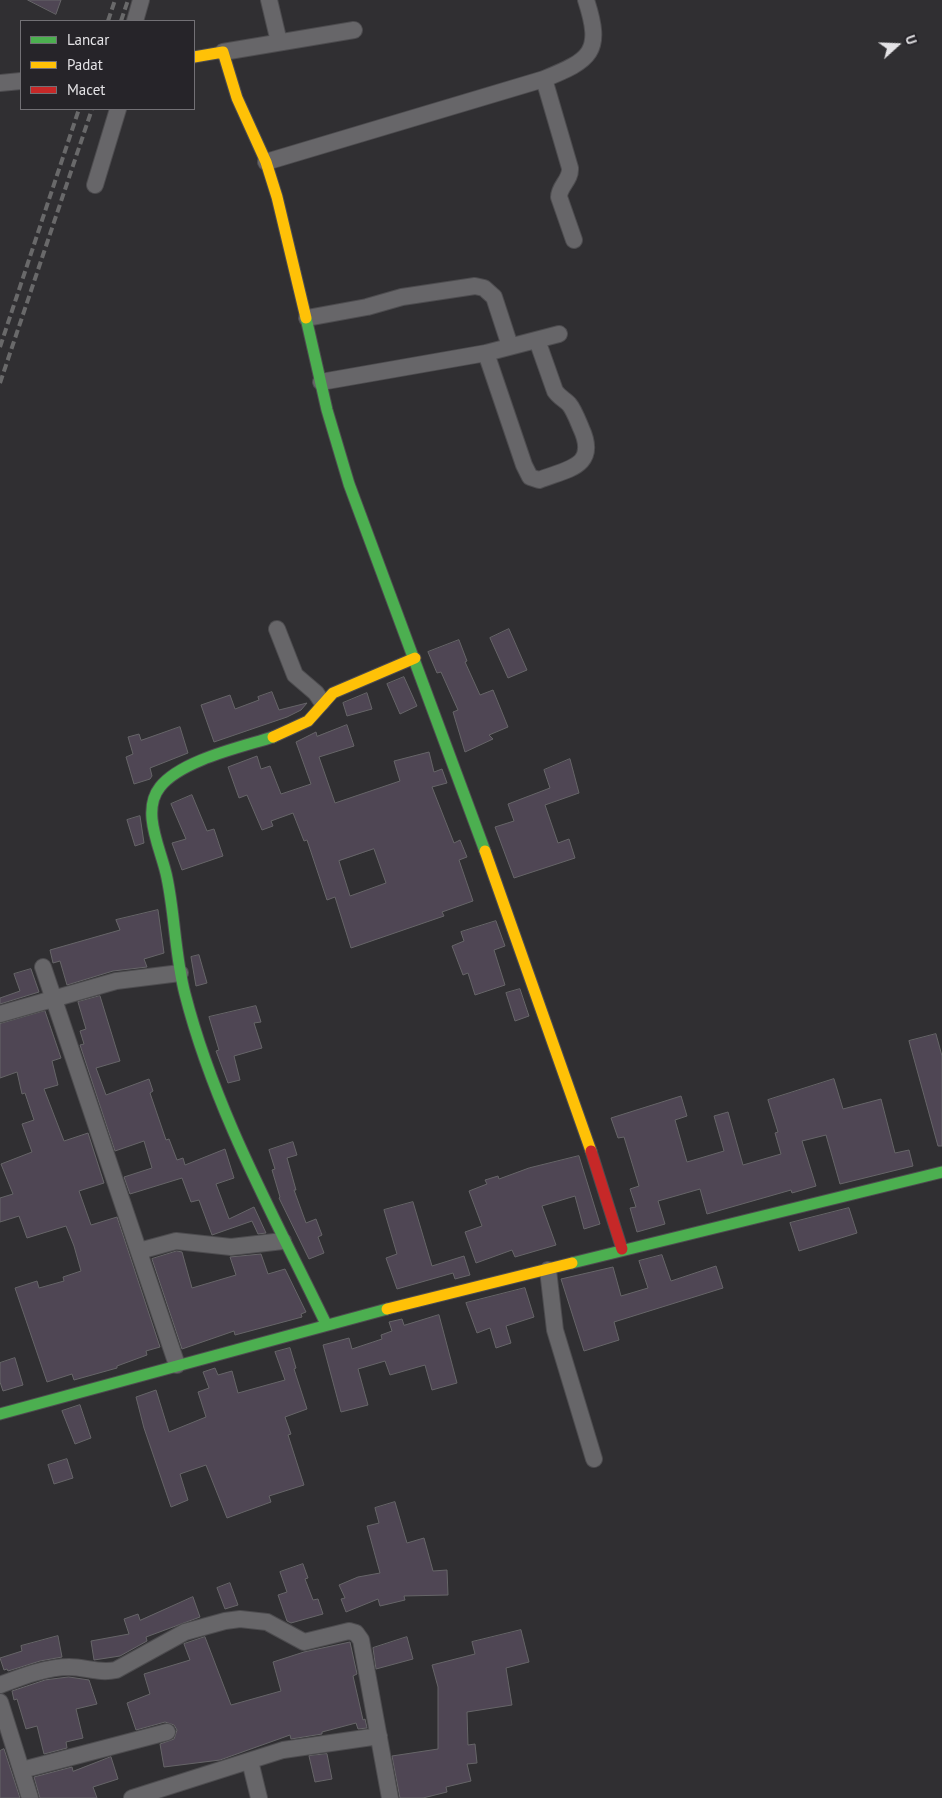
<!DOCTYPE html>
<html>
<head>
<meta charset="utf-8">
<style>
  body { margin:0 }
  #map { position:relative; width:942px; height:1798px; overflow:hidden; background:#302f32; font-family:"PT Sans",sans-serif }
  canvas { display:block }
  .legend { position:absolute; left:20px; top:20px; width:175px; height:90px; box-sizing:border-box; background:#262429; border:1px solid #727075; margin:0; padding:6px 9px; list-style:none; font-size:15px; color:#e4e3e6 }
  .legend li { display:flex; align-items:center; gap:10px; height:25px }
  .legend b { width:25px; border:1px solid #727075 }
  .north { position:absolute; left:872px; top:20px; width:50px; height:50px; -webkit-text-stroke:4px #262429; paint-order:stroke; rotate:70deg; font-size:14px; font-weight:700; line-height:20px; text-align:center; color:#e4e3e6 }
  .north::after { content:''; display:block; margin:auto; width:18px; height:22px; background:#e4e3e6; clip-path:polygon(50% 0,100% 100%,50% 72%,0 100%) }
</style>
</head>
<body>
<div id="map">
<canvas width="942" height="1798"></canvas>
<ul class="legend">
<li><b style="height:6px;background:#4caf50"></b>Lancar</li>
<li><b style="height:6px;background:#ffc107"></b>Padat</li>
<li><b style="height:6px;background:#c62828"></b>Macet</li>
</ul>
<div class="north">U</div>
</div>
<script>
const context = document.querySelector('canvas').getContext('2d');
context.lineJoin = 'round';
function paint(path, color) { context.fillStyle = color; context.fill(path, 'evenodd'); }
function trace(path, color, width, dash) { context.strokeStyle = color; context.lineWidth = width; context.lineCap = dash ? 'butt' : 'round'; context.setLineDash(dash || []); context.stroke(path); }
const building = new Path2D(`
  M28,0H61L56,14Z
  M509,629L527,670L508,678L490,638Z
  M459,640L467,661L465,662L480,695L493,690L508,727L489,735L493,739L465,752L453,712L458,710L441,672L437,673L428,652Z
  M404,677L417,706L400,714L387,684Z
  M272,692L279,710L307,703L301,710L287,717L214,742L201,705L230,695L235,709L259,700L258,697Z
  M367,693L372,709L347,716L343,703Z
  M347,725L354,746L319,757L335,803L400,781L394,761L429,752L434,772L442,769L447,783L432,787L454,843L460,840L467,857L459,860L473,901L442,912L444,916L351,948L335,897L327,900L307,840L304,841L293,813L271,821L273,826L262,830L247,795L239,798L228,767L257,756L261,769L270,766L281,794L311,784L296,742L316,732L317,736ZM374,849L386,883L350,896L339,861Z
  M180,727L188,753L150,768L152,776L150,779L134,784L126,757L133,754L128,737L139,734L141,740Z
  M570,759L579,793L545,805L558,843L569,839L575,858L514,878L495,827L514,821L508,804L550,788L544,770Z
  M192,795L207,831L214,829L223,856L182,870L172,843L186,839L171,804Z
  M140,816L144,843L135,846L127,820Z
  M158,910L164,953L144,959L147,967L113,971L67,985L60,961L53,963L50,950L120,930L116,920Z
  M496,921L505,946L494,950L505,985L475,995L468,973L463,975L452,946L464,941L461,932Z
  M199,955L207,983L196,986L191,957Z
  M31,969L39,992L0,1004V998L20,991L14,974Z
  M520,989L529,1016L515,1021L506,993Z
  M100,996L120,1061L96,1068L106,1095L149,1079L153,1091L150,1093L166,1140L169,1139L177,1160L183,1158L185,1165L225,1149L234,1178L216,1184L229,1219L254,1207L266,1233L258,1234L252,1221L212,1235L199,1200L191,1202L182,1178L130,1194L124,1177L152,1168L144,1141L115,1151L80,1045L84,1044L80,1031L86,1029L78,1002Z
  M256,1006L261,1022L254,1023L262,1048L234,1056L240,1080L228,1083L216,1051L219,1050L209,1017Z
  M45,1011L61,1058L52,1061L58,1085L44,1089L64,1141L88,1133L104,1183L79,1191L91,1225L117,1217L160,1347L146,1351L147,1355L117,1366V1368L74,1380L72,1374L47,1382L15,1288L37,1281L39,1288L64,1281L63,1277L81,1271L74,1246L66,1226L27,1238L19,1216L0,1222V1198L13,1194L1,1164L32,1152L22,1124L34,1120L25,1093L22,1094L17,1072L0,1078V1024Z
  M936,1034L942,1056V1146H938L909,1041Z
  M834,1079L843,1109L881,1099L895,1153L909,1150L913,1166L840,1184L826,1135L802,1141L816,1186L792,1193L791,1190L707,1214L700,1189L658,1201L665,1224L637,1232L630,1208L636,1207L630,1189L639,1186L624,1137L618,1138L611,1118L681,1096L687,1116L675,1120L687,1162L724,1151L714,1116L728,1112L743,1165L781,1154L775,1133L778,1132L768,1100Z
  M293,1142L297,1155L287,1158L296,1190H294L306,1223L316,1219L322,1235L318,1237L324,1253L309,1259L279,1198L280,1197L272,1170L275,1169L269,1150Z
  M579,1156L600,1224L584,1229L575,1196L542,1206L556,1245L515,1257L512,1250L476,1263L465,1232L482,1226L469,1191L487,1184L485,1180L498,1176L499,1179L529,1168Z
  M413,1202L432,1266L464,1256L470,1275L455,1279L453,1273L397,1289L386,1258L397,1254L384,1210Z
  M849,1208L857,1233L799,1251L790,1223Z
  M177,1251L182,1252L192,1288L236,1275L230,1257L261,1254L268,1274L285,1269L306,1312L301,1314L302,1317L235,1335L234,1331L182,1349L152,1259Z
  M662,1255L671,1281L716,1266L723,1288L614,1322L619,1340L584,1351L561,1279L613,1267L621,1296L648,1288L639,1261Z
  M525,1288L534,1317L506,1326L511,1343L496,1348L490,1328L477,1333L466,1303Z
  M439,1315L457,1383L432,1390L425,1365L390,1375L385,1361L358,1369L368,1405L341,1412L323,1345L349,1338L352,1349L382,1339L381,1335L392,1331L389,1322L402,1319L404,1325Z
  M290,1348L296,1368L294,1369L307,1409L285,1417L291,1434L288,1435L304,1485L269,1496L271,1502L227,1518L206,1465L180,1474L188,1500L171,1507L144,1428L136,1397L156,1390L169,1432L206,1417L198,1392L209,1388L203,1372L215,1368L218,1375L232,1371L238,1393L285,1380L275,1352Z
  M15,1358L23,1385L3,1391L0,1382V1363Z
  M80,1405L91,1438L75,1444L62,1411Z
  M67,1459L73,1478L54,1484L48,1465Z
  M395,1502L407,1543L424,1538L433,1571L447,1570L448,1595L404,1596L405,1600L380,1606L378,1599L346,1612L341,1599L345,1598L339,1585L358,1577L380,1573L367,1526L379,1523L375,1508Z
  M303,1564L308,1578L305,1579L313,1600L318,1599L323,1614L291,1623L287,1621L278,1595L287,1592L280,1572Z
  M230,1583L238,1605L225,1609L217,1588Z
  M193,1597L200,1617L146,1637L147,1641L120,1656L94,1660L91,1641L129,1634L124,1619L138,1614L140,1620Z
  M521,1630L529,1662L506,1668L512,1705L467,1712L468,1745L475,1744L477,1763L467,1764L471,1781L446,1787L447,1792L423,1798H400L392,1756L438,1749V1687L432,1665L475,1654L472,1642Z
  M58,1636L62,1657L40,1661L8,1671L7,1669L4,1670L0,1658L22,1651L21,1646Z
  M205,1637L231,1705L281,1691L273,1662L304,1652L350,1642L357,1674L353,1676L363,1720L365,1719L367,1728L358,1729L356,1723L322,1732V1734L291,1739L290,1735L220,1760L164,1767L160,1744L174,1739L177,1730L174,1725L165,1722L136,1730L127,1703L150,1694L144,1674L190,1660L184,1644Z
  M407,1637L413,1659L376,1669L373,1648Z
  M69,1677L89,1680L97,1704L76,1709L83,1738L66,1742L67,1748L44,1754L37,1726L26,1729L17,1699L14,1700L12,1691L45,1680Z
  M4,1749L20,1798H0V1751Z
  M327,1754L332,1779L315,1782L309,1756Z
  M111,1757L118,1779L93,1787L97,1798H40L34,1777L72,1767L73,1771Z`);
paint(building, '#4f4654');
trace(building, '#666568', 1);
const street = new Path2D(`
  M269,0L279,42
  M135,21L141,0
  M223,52L354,30
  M544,79L570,168C571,180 559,186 559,197L574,240
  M0,83L21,81
  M266,162L544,79C591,60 603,52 586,0
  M95,185L118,109
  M307,318L367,307L402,297L475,286L484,288L494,297L510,346
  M486,353L524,465L530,477L539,480C567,469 599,467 581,428C578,421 574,410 569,404C564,399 559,397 555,391L537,340
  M321,382L486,353L559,334
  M277,629L295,675L316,693L322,702
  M43,967L177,1365
  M0,1014L116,981L180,973
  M139,1251L176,1241L231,1247L283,1241
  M548,1270L555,1330L594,1459
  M0,1685C21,1677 46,1667 69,1667C86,1667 99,1674 116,1670L185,1632L225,1621L240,1619L267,1622L304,1642L349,1631L356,1633L361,1640L390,1798
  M0,1702L30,1798
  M250,1761L259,1798
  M22,1770L167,1732
  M132,1798L283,1750L379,1736`);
const fast = new Path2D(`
  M306,318L327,410L349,484L485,851
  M273,737C242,747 181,760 160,787C140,812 162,851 167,878C175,916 175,956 185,994C215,1111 274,1216 326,1324
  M572,1263L942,1172
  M0,1414L387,1309`);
const slow = new Path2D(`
  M194,57L223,52L237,98L266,162L277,197L306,318
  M273,737L308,721L333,693L415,658
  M485,851L591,1151
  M387,1309L572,1263`);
const jam = new Path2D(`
  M591,1151L622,1249`);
trace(street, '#4d4c4f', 18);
trace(fast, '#4d4c4f', 13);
trace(slow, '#4d4c4f', 13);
trace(jam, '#4d4c4f', 13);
trace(street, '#676669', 16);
trace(fast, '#4caf50', 11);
trace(slow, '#ffc107', 11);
trace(jam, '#c62828', 11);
trace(new Path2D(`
  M108,21L115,0
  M121,21L128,0
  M0,347L79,109
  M0,383L92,109`), '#69696a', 4, [8, 4]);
</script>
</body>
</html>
